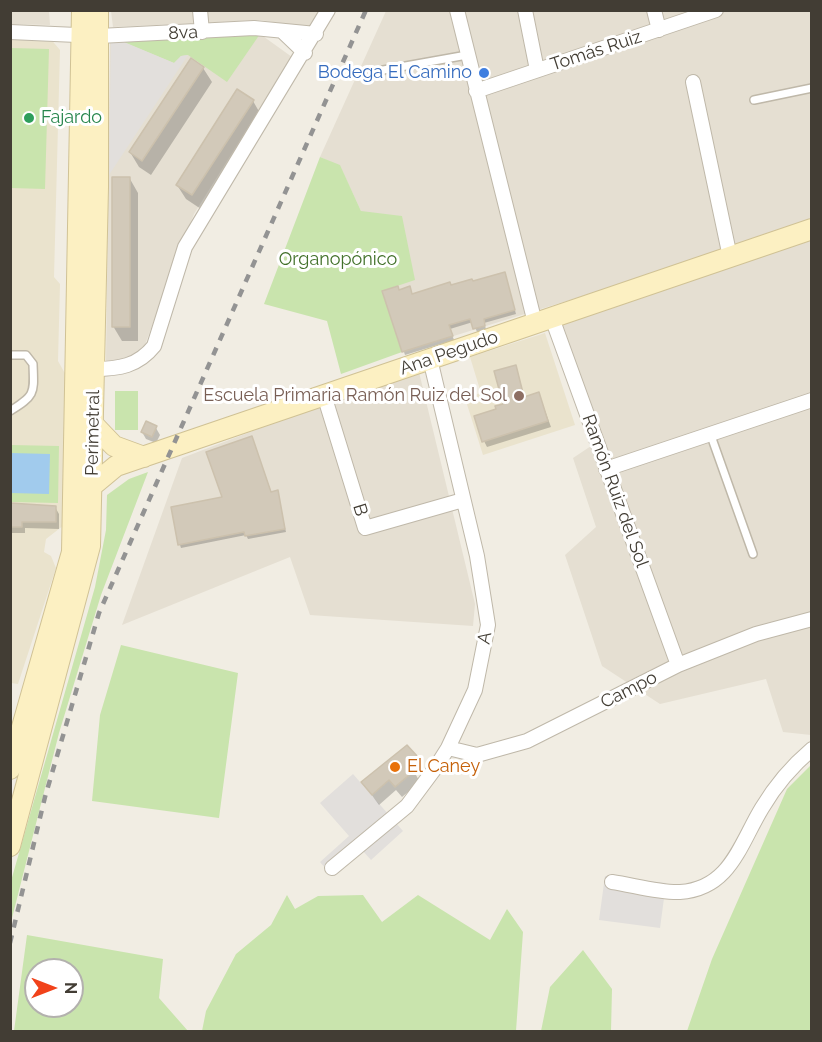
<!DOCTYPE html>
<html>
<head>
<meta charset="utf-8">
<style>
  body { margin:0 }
  #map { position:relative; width:822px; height:1042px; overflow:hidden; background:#f1ede3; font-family:Raleway,sans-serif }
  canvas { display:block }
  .frame { position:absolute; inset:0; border:12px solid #423d34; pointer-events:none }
  .north { position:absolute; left:24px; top:958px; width:60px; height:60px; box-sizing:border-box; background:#fff; border:2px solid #b3b1ae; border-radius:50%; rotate:90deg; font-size:16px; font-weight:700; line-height:24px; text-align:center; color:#423d34 }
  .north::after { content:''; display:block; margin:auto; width:21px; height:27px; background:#f1421a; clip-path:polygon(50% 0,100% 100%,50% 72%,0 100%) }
</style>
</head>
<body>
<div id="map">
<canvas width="822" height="1042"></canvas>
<div class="frame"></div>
<div class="north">N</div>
</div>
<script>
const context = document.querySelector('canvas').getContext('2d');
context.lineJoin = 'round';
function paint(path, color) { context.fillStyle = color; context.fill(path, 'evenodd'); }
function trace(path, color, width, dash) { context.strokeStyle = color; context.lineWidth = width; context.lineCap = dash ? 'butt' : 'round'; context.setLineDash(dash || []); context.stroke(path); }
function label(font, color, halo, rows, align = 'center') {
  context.font = font + ' Raleway,sans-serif'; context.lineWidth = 6; context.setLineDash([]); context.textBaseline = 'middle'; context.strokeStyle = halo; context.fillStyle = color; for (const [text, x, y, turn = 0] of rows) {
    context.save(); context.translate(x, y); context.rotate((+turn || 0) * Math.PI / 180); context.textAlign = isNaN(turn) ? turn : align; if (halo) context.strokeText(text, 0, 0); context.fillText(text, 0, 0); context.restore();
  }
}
paint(new Path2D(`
  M11,10L49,11L50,25L11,24Z
  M111,11H320L311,28L260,20L113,27Z
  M386,11H811V220L628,282L402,352L361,211L340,166L320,157Z
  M260,34L292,57L194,214L143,350L122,363L106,361L110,42Z
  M811,239V735L783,732L766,679L660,704L602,666L565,555L596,527L573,458L600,440L560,323Z
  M418,368L475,604L473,626L310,615L290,557L122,625L182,458Z`), '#e5dfd2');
paint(new Path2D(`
  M11,36L49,37L60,50L54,277L60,284L58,361L67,377L64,525L46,539L44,552L51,556L56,568L18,684L11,683Z
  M545,333L575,425L483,455L465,398L481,393L470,357Z`), '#eae3cd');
paint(new Path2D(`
  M260,34L227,82L188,55L181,56L174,63L123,42Z
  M11,48L49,49L45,189L11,188Z
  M320,157L340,165L361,211L402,216L415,280L382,291L402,352L341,374L327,321L264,304Z
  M115,391H138V430H115Z
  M11,445L59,446L58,503L11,502Z
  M148,472L101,595L59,733L11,922V881L95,587L106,530L107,495L129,479Z
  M121,645L238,673L219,818L92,801L100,715Z
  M811,765V1031H687L712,959L787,789Z
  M287,895L295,909L318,896L363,895L382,922L418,895L490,940L507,909L523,932L516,1031H202L206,1011L236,954L271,925Z
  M27,935L163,959L159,998L188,1031H14ZM36,970H72V1006H36Z
  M583,950L612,989L611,1031H541L550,987Z`), '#c9e4ad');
paint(new Path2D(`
  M123,35L124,42L174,63L181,56L188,55L109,175L111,36Z
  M353,774L403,831L371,860L362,850L332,876L320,862L349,836L320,803Z
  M605,876L666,883L660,928L599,920Z`), '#e2dfdc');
paint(new Path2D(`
  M11,453L50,454L49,494L11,493Z`), '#a1cbed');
paint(new Path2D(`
  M203,68L212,82L151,175L139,167L130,152Z
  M253,101L261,115L201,209L186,199L177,185Z
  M130,179L138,193V341H122L113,326Z
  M506,278L516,314L484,323L486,329L477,332L473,322L450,329L454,340L405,355L384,292L399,291L413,296Z
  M515,367L525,398L539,394L551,427L487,447L484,441L498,410L504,405Z
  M156,428L160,435L156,443L146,439L142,432Z
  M277,492L286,532L248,539L246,535L181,548L180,545L173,508Z
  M10,505L55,507L59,514V529L25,528V533H12Z
  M407,747L423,769L416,775L420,782L402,797L396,790L379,805L363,783Z`), '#0003');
const building = new Path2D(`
  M191,58L204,67L142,161L129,152Z
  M237,89L254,100L192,195L176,185Z
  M112,177H130V327H112Z
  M505,272L515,310L484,319L485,326L473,329L470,319L449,325L453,336L402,352L382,291L398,286L399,290L410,286L412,294L450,282L451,285L472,279L473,281Z
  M516,365L524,397L539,392L548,421L482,442L474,416L496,409L495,406L503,404L494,371Z
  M146,421L157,426L152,437L141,432Z
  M252,436L271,492L278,490L285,529L245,536L244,532L178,545L171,507L222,497L206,452Z
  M10,503L56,506V522H22V527H10Z
  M407,745L418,757L410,764L415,770L395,787L389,780L372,795L361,782Z`);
paint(building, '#d2c9b9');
trace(building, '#ccc1ad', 1.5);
const lane = new Path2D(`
  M372,72L467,55
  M754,100L812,88
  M10,355H26L33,364C34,393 36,395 10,411
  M710,433L753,554`);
const street = new Path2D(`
  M200,10L202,32
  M457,10L535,323
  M525,10L537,70
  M654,10L659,30
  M282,31L305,53
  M10,32L99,36L254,28L316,34
  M693,82L730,257
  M476,91L716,10
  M552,318L678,665
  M94,369C119,369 138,366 154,346L185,247L328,10
  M324,395L365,528L463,500
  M606,469L812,400
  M448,748L477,755L527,741L678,665L756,634L812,619
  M332,868L407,806L436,767L448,748L475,690L488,625L477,556L430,359
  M612,882C633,885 659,893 680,892C730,889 740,844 762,808C775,786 792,766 812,749`);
const secondary = new Path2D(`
  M93,424L114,446L144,457
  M74,516L92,486L116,466L812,229
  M10,769L72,552L82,10
  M10,846L90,546L98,187V10`);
trace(lane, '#bfb8a9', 10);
trace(street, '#bfb8a9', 16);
trace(secondary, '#d0c295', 22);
trace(lane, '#fff', 7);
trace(street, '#fff', 14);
trace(secondary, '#fcf0c2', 20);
trace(new Path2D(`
  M10,943L45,797L99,613L366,10`), '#939393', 4.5, [8, 8]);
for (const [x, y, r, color] of [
  [484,73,6,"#3f7fe0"],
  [29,118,6,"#2e9e5b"],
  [519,396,6,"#8d6e63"],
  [395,767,6,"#e8710a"]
]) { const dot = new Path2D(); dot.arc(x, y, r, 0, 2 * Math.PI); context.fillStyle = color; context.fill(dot); trace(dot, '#fff', 2); }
label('18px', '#423d34', '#fff', [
  ["8va",183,33,-3],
  ["Tomás Ruiz",596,51,-18],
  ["Ana Pegudo",449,353,-19],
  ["Perimetral",93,433,-89],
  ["Ramón Ruiz del Sol",615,491,70],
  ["B",360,510,73],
  ["A",485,638,-80],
  ["Campo",629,690,-27]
]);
label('18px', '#366cbe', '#fff', [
  ["Bodega El Camino",472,73]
], 'right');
label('18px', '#27864d', '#fff', [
  ["Fajardo",41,118]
], 'left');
label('18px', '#42712a', '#fff', [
  ["Organopónico",338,260]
]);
label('18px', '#785e54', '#fff', [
  ["Escuela Primaria Ramón Ruiz del Sol",507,396]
], 'right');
label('18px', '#c56008', '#fff', [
  ["El Caney",407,767]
], 'left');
</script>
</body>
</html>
